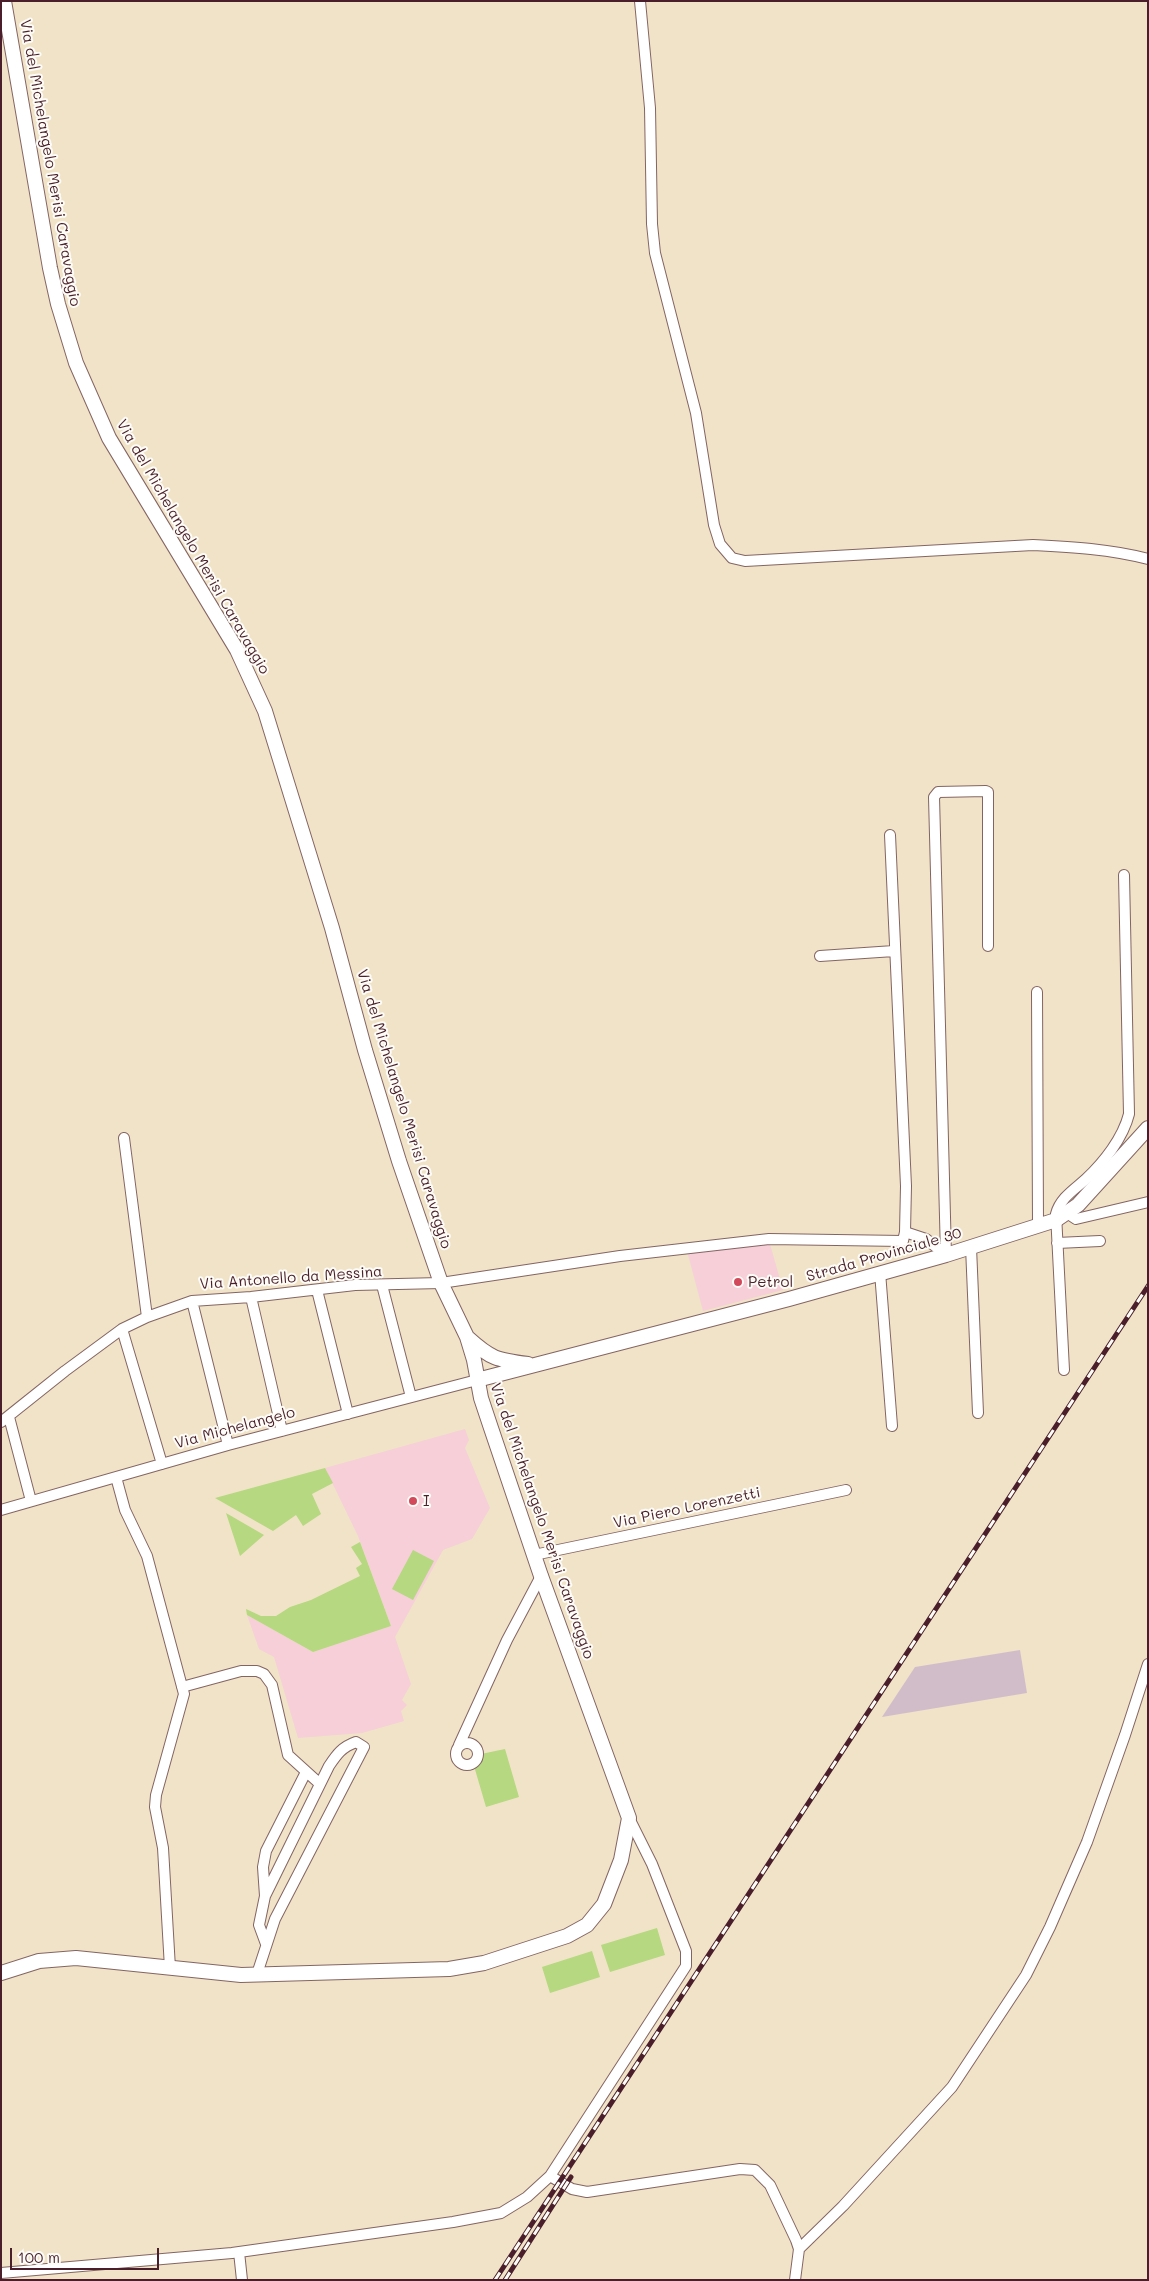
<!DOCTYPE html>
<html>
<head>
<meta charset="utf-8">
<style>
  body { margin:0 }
  #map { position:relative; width:1149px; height:2281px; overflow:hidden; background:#f1e3c7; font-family:Mali,sans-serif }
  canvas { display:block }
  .frame { position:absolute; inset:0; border:2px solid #4a1f2b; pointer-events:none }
  .scale { position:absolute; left:10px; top:2248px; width:149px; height:22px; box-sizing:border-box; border:2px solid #4a1f2b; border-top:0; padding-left:6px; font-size:15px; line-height:18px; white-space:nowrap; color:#4a1f2b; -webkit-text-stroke:4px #fdfcf7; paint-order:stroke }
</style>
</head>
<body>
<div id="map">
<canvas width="1149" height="2281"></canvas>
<div class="frame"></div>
<div class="scale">100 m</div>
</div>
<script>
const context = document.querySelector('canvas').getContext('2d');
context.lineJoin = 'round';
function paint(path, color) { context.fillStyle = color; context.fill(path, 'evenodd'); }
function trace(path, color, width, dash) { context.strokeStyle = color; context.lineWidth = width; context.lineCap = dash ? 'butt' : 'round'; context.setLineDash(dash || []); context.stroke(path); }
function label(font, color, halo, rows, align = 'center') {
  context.font = font + ' Mali,sans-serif'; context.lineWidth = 4; context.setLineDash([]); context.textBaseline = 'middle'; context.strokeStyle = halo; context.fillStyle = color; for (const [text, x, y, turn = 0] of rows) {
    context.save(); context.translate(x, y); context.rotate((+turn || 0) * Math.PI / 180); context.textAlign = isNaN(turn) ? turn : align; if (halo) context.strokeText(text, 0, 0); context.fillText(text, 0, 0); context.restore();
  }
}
paint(new Path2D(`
  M770,1244L783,1290L703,1311L687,1251Z
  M465,1429L469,1440L465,1448L490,1508L472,1539L443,1550L395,1637L411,1684L402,1700L407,1705L401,1711L404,1721L362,1733L298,1738L274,1657L259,1649L247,1615L313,1652L391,1626L358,1536L325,1468Z`), '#f6cfd8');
paint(new Path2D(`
  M1020,1650L1027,1693L882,1717L915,1667Z`), '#d1bdca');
paint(new Path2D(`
  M325,1468L333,1483L312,1494L321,1514L303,1526L296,1515L273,1531L215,1498Z
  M226,1513L264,1535L240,1556Z
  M360,1542L391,1626L313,1652L247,1615L246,1609L261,1616H276L290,1607L311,1600L360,1576L356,1568L362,1564L351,1547Z
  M413,1550L434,1561L413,1600L392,1589Z
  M505,1749L519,1797L486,1807L474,1766L481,1754Z
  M657,1928L665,1955L610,1972L601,1945Z
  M592,1951L600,1977L550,1993L542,1967Z`), '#b5d880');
const street = new Path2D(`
  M640,1L650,108L652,224L655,253L696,413L714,525L720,544L732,558L745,561L1033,545C1072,547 1110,549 1148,559
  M890,835L906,1186L905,1232L926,1239L946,1255
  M820,956L894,951
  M1037,992L1038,1225
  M124,1138L147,1317
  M1067,1213L1076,1219L1148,1202
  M1057,1243L1100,1241
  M971,1247L978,1413
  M946,1255L934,797L938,792L986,791L988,792V946
  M880,1272L892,1426
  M382,1285L411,1397
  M317,1290L348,1414
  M251,1297L282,1431
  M192,1301L228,1445
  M122,1329L162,1464
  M1064,1370L1056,1214C1060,1198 1075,1189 1086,1179C1104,1162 1123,1138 1129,1114L1124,875
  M9,1417L31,1501
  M1,1422L65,1371L122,1329L147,1317L192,1301L251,1297L355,1285L441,1283L620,1256L769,1239L903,1241L905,1232
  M116,1477L125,1510L147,1556L184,1694L156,1795L155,1807L163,1848L170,1968
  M1,1510L228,1445L477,1380
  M534,1555L846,1490
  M182,1687L241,1671H257L264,1674L272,1685L288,1755L320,1784
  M456 1754a11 11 0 1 1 22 0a11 11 0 1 1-22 0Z
  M459,1745L507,1640L541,1576
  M265,1896L263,1867L266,1851L306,1772
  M257,1974L275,1919L364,1747L356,1742C342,1747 337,1754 329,1766L265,1896L259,1925L266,1944
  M550,2176L572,2189L587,2192L740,2169L755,2170L770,2185L796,2240L799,2249L795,2280
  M799,2249L843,2206L952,2087L1026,1975L1050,1927L1087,1842L1125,1735L1148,1664
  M239,2252L242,2280
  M1,2273L232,2253L453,2222L501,2213L527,2197L550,2176L686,1966V1951L652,1864L629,1818`);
const secondary = new Path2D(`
  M468,1338C491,1359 497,1360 528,1364
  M477,1380L789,1299L946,1255L1056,1220L1078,1205L1148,1128
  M1,1973L39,1961L76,1958L241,1975L449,1969L484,1963L567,1936L587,1925L604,1904L621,1860L629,1818L541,1576L491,1428L481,1398L474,1360L467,1337L441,1283L399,1161L365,1050L332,928L265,711L237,650L109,438L76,363L58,304L50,268L4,1`);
trace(street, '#846462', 12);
trace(secondary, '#846462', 16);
trace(street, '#fff', 10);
trace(secondary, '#fff', 14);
const rail = new Path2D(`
  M495,2280L1148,1286
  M505,2280L571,2177`);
trace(rail, '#4a1f2b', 5);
trace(rail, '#fdfcf7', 3, [9]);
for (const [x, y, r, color] of [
  [738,1282,5,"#d1495b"],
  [413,1501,5,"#d1495b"]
]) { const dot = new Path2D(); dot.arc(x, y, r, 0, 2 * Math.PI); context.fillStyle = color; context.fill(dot); trace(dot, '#fdfcf7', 2); }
label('15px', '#4a1f2b', '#fdfcf7', [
  ["Via del Michelangelo Merisi Caravaggio",50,163,80],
  ["Via del Michelangelo Merisi Caravaggio",193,547,60],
  ["Via del Michelangelo Merisi Caravaggio",404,1109,73],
  ["Strada Provinciale 30",884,1255,-16],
  ["Via Antonello da Messina",291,1278,-4],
  ["Via Michelangelo",235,1428,-15],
  ["Via Piero Lorenzetti",687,1508,-12],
  ["Via del Michelangelo Merisi Caravaggio",542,1521,71]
]);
label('15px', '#4a1f2b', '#fdfcf7', [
  ["Petrol",748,1282],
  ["I",423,1501]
], 'left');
</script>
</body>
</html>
